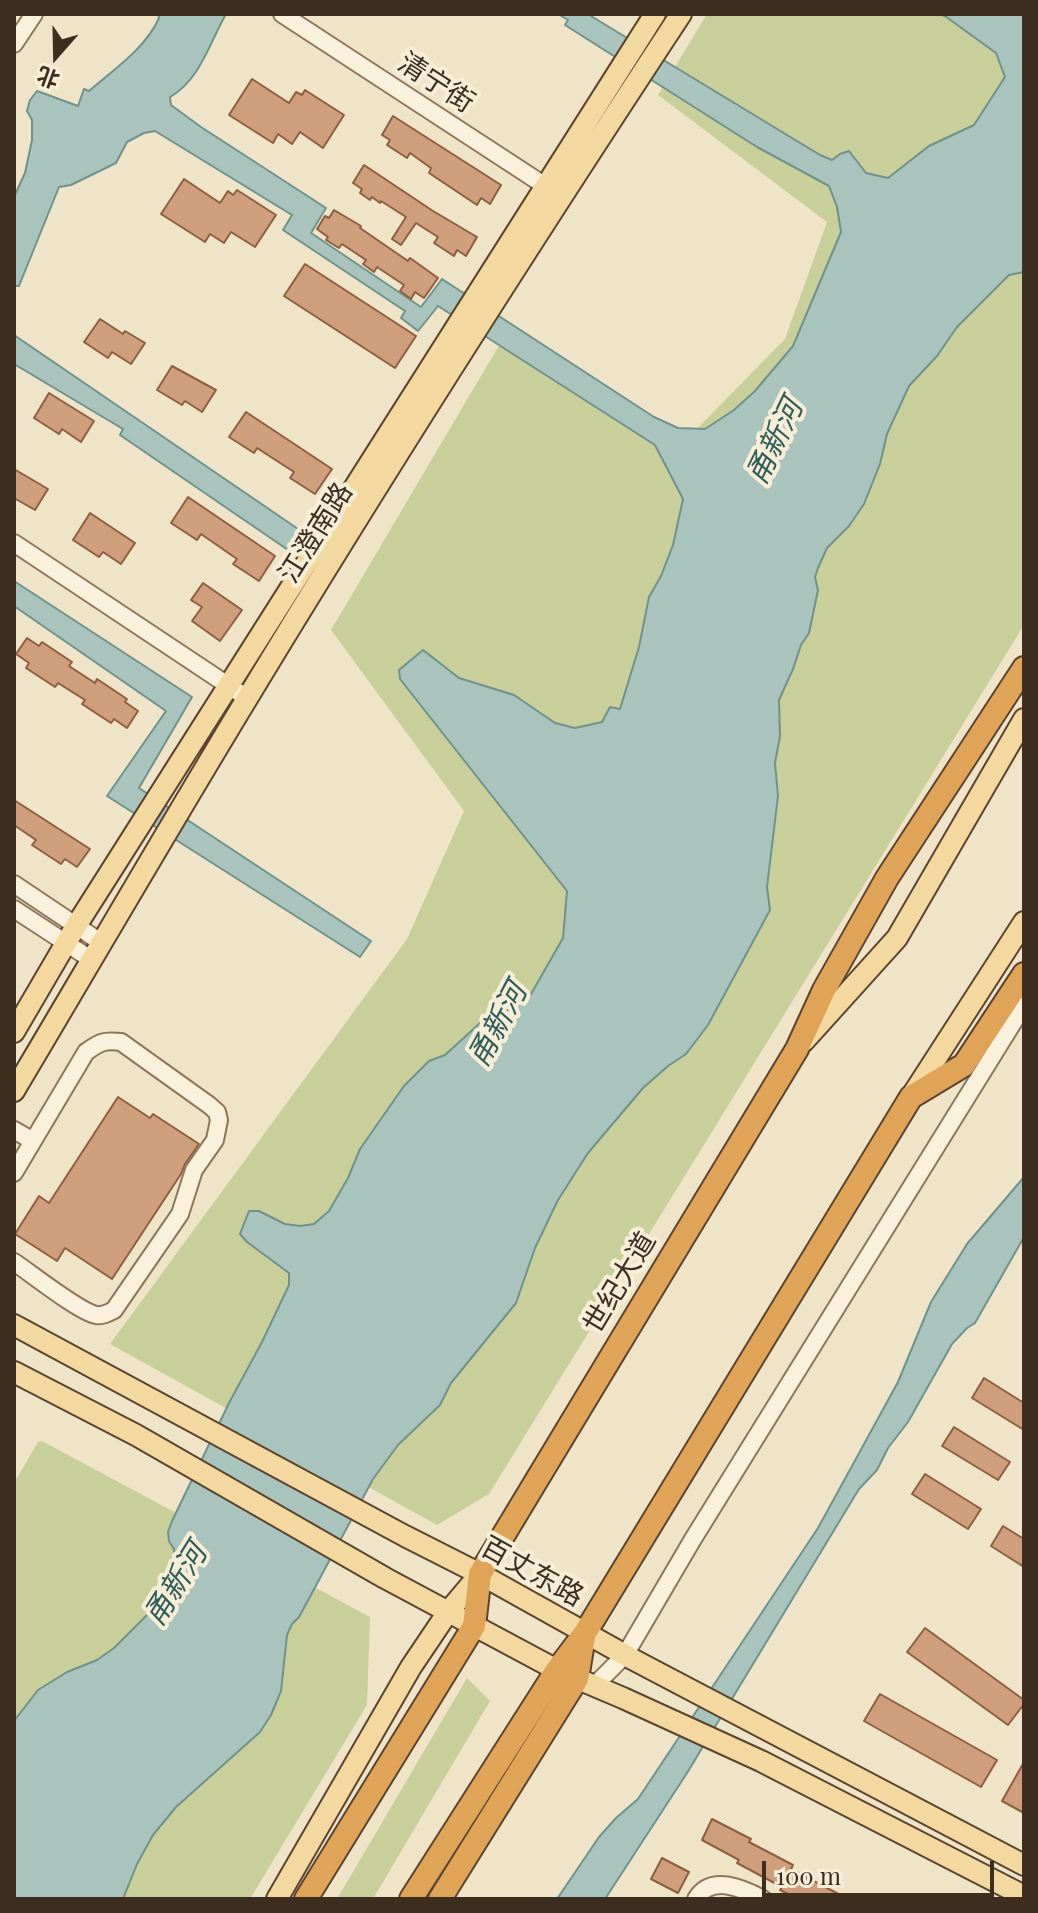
<!DOCTYPE html>
<html>
<head>
<meta charset="utf-8">
<style>
  body { margin:0 }
  #map { position:relative; width:1038px; height:1913px; overflow:hidden; background:#f0e4c8; font-family:"Playfair Display","Noto Sans SC",serif }
  canvas { display:block }
  .frame { position:absolute; inset:0; border:16px solid #3d2e20; pointer-events:none }
  .north { position:absolute; left:16px; top:16px; width:80px; height:80px; -webkit-text-stroke:6px #f7eed8; paint-order:stroke; rotate:200deg; font-size:22px; font-weight:700; line-height:32px; text-align:center; color:#3d2e20 }
  .north::after { content:''; display:block; margin:auto; width:28px; height:36px; background:#3d2e20; clip-path:polygon(50% 0,100% 100%,50% 72%,0 100%) }
  .scale { position:absolute; left:762px; top:1861px; width:232px; height:36px; box-sizing:border-box; border:4px solid #3d2e20; border-top:0; padding-left:10px; font-size:24px; line-height:28px; white-space:nowrap; color:#3d2e20; -webkit-text-stroke:6px #f7eed8; paint-order:stroke }
</style>
</head>
<body>
<div id="map">
<canvas width="1038" height="1913"></canvas>
<div class="frame"></div>
<div class="north">北</div>
<div class="scale">100 m</div>
</div>
<script>
const context = document.querySelector('canvas').getContext('2d');
context.lineJoin = 'round';
function paint(path, color) { context.fillStyle = color; context.fill(path, 'evenodd'); }
function trace(path, color, width, dash) { context.strokeStyle = color; context.lineWidth = width; context.lineCap = dash ? 'butt' : 'round'; context.setLineDash(dash || []); context.stroke(path); }
function label(font, color, halo, rows, align = 'center') {
  context.font = font + ' "Playfair Display","Noto Sans SC",serif'; context.lineWidth = 8; context.setLineDash([]); context.textBaseline = 'middle'; context.strokeStyle = halo; context.fillStyle = color; for (const [text, x, y, turn = 0] of rows) {
    context.save(); context.translate(x, y); context.rotate((+turn || 0) * Math.PI / 180); context.textAlign = isNaN(turn) ? turn : align; if (halo) context.strokeText(text, 0, 0); context.fillText(text, 0, 0); context.restore();
  }
}
paint(new Path2D(`
  M707,14H1024V625L489,1494L437,1525L110,1344L407,939L464,811L331,630L501,342L684,442L785,339L827,222L658,95Z
  M42,1441L370,1617L367,1705L250,1899H14V1483L38,1442Z
  M467,1678L490,1701L373,1899H337Z`), '#c9cf9b');
const water = new Path2D(`
  M158,14H226C210,42 200,80 170,97L171,105L201,127L326,208L311,233L421,307L442,279L654,417L678,428L705,429L734,410L755,391L793,346L841,232L837,207L829,186L757,147L565,25L568,20L558,14H591V16L820,155L832,160L840,154L849,151L866,173L888,178L929,146L974,125L1005,77L996,53L945,16L938,14H1024V272L1009,275L957,327L937,356L909,386L887,434L880,464L864,504L849,526L827,548L818,568L815,577L818,590L809,633L801,645L793,669L779,700L780,736L775,763L778,796L767,887L770,910L708,1025L686,1054L668,1066L643,1088L588,1153L558,1200L535,1248L516,1303L451,1383L440,1405L398,1445L373,1479L312,1593L299,1617L292,1624L287,1635L281,1691L271,1715L260,1732L176,1807L153,1835L137,1864L123,1899H14V1721L38,1690L67,1672L97,1660L114,1648L148,1614L173,1569L174,1549L169,1541L168,1532L172,1521L230,1401L262,1342L289,1285V1273L247,1242L240,1234L249,1211H259L285,1224L300,1226L314,1224L329,1211L348,1178L360,1149L404,1086L429,1061L445,1055L491,1013L514,1009L531,994L563,938L567,891L400,679L399,670L423,650L459,678L514,695L555,723L575,728L602,722L610,707L620,709L639,647L649,597L661,576L673,545L683,499L655,445L438,306L418,331L401,318L405,311L283,230L292,215L155,131L144,133L127,142L116,163L71,185L59,187L19,286H14V197L25,173L32,140V120L27,111L30,100L37,91L78,106L84,89L89,91C113,70 146,48 159,18Z
  M14,335L304,533L291,552L120,435L123,429L14,364Z
  M14,581L192,697L139,788L371,941L360,957L107,796L166,711L14,606Z
  M1024,1177V1237L975,1323L967,1328L952,1344L908,1422L888,1448L877,1470L859,1489L687,1773L605,1899H557L599,1837L616,1818L638,1799L818,1528L898,1382L931,1302L967,1244Z`);
paint(water, '#a9c4bc');
trace(water, '#6f938a', 2);
const building = new Path2D(`
  M252,79L289,103L296,92L302,95L305,90L344,115L323,148L300,132L292,144L278,134L273,143L229,115Z
  M393,116L501,185L490,204L481,198L477,205L429,173L431,168L410,153L407,158L387,145L390,140L382,135Z
  M364,165L433,211L477,237L466,256L457,250L454,256L434,243L438,237L416,223L401,245L392,239L406,217L381,201L380,203L372,197L370,200L360,193L362,189L353,183Z
  M184,179L220,203L228,191L233,195L237,190L276,215L255,247L231,232L224,243L210,234L205,242L161,214Z
  M334,210L361,226L360,228L408,261L410,258L438,278L424,298L415,292L411,299L400,291L404,285L377,267L374,272L363,264L366,260L342,244L339,248L326,240L328,237L317,229L325,216L329,218Z
  M305,264L416,336L395,368L284,296Z
  M100,319L123,334L125,331L145,343L131,364L112,352L108,358L84,342Z
  M172,366L216,390L202,412L185,401L182,405L157,390Z
  M49,393L94,421L81,442L62,429L59,434L34,418Z
  M246,412L332,469L315,494L290,478L294,472L257,448L254,453L229,437Z
  M14,469L48,489L35,510L14,498Z
  M188,497L275,556L259,581L233,564L237,559L201,534L197,540L171,523Z
  M90,513L135,543L121,564L103,552L99,557L73,540Z
  M203,583L242,610L220,641L192,621L202,607L191,600Z
  M27,638L39,646L42,642L72,662L69,666L95,683L97,679L127,699L125,702L138,711L127,728L114,719L111,723L82,704L85,700L58,683L55,687L26,668L29,663L16,654Z
  M14,800L90,849L77,867L65,859L61,864L32,845L36,840L14,825Z
  M118,1097L150,1118L153,1114L199,1144L185,1164L181,1174L112,1279L65,1248L57,1261L15,1234L39,1196L49,1203Z
  M984,1378L1024,1403V1430L972,1398Z
  M954,1427L1010,1462L998,1480L942,1446Z
  M925,1474L981,1509L968,1529L912,1494Z
  M1003,1526L1024,1539V1567L991,1546Z
  M925,1628L1024,1700V1704L1008,1725L907,1652Z
  M880,1694L997,1760L981,1787L864,1721Z
  M1024,1762V1813L1002,1801Z
  M712,1819L751,1839L749,1842L793,1865L791,1869L848,1899H798L780,1890L782,1887L737,1863L739,1860L702,1840Z
  M662,1858L689,1872L678,1893L651,1879Z`);
paint(building, '#cf9f7d');
trace(building, '#8d5f41', 2);
const minor = new Path2D(`
  M282,14L553,191
  M14,44L34,14
  M14,543L247,698
  M14,884L102,943
  M14,909L92,960
  M14,1130L33,1141
  M14,1173L86,1052C100,1042 104,1040 121,1042L209,1105L217,1112L219,1120L215,1140L194,1170L180,1214L114,1310C108,1313 103,1316 96,1315C78,1311 32,1274 14,1262
  M594,1686L625,1655L693,1539L1024,1005
  M696,1899C711,1874 742,1888 763,1899`);
const major = new Path2D(`
  M14,1032L76,926L655,14
  M804,1041L897,938L1024,719
  M14,1091C92,960 169,827 248,697C388,466 533,239 681,14
  M911,1097L1024,922
  M14,1325L405,1536L480,1574L634,1660L1024,1865
  M14,1372L136,1435L385,1578L557,1670L623,1698L761,1761L1024,1896
  M277,1899L411,1667L448,1612L480,1574`);
const highway = new Path2D(`
  M306,1899L474,1626L480,1574L797,1049L824,990L887,878L1024,668
  M411,1899L557,1670L585,1633L911,1097L964,1065L1024,974
  M440,1899L577,1679L584,1636`);
trace(minor, '#8d765c', 20);
trace(major, '#5b4430', 24);
trace(highway, '#5b4430', 26);
trace(minor, '#faf1dc', 16);
trace(major, '#f3d9a0', 20);
trace(highway, '#e0a458', 22);
label('28px', '#3d2e20', '#f7eed8', [
  ["清宁街",436,83,33],
  ["江澄南路",316,533,-58],
  ["世纪大道",620,1283,-59],
  ["百丈东路",532,1572,29]
]);
label('italic 30px', '#2f5d5a', '#f7eed8', [
  ["甬新河",775,442,-64],
  ["甬新河",498,1025,-62],
  ["甬新河",176,1585,-58]
]);
</script>
</body>
</html>
